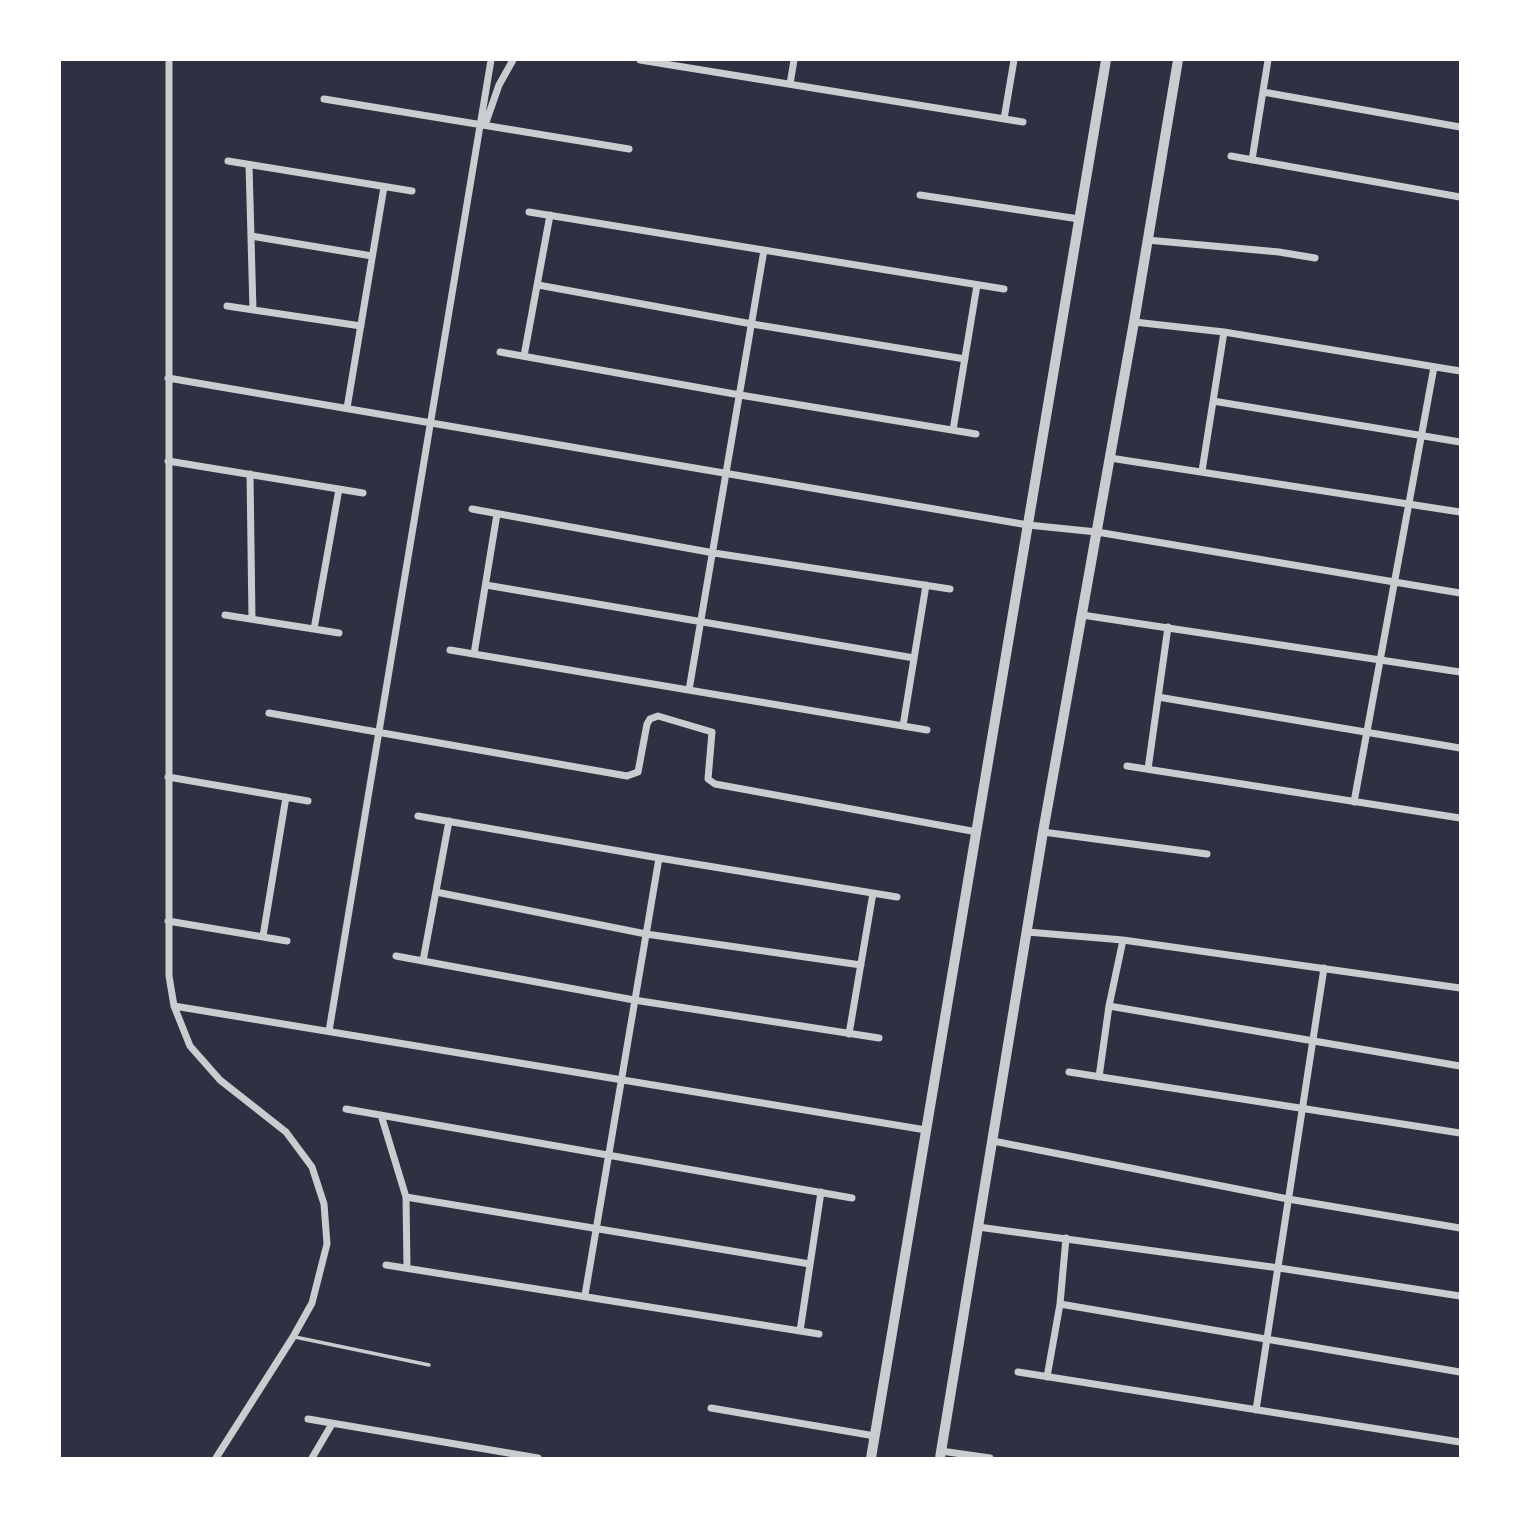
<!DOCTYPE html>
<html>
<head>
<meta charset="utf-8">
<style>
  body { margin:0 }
  #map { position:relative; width:1520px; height:1518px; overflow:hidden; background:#2d3142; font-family:Jost,sans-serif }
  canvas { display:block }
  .frame { position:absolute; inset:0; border:61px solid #fff; pointer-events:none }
</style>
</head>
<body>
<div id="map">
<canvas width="1520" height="1518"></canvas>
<div class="frame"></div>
</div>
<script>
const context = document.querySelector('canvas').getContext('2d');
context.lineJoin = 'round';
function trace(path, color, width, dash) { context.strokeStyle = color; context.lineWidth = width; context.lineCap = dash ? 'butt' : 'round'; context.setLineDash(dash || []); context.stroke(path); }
trace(new Path2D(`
  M295,1337L429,1365`), '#caccd0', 3.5);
trace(new Path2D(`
  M169,60V976L174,1006L190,1046L220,1080L286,1132L312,1167L324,1204L327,1244L312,1303L293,1337L216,1458
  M640,60L1023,122
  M790,84L794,60
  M1263,92L1460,127
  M324,99L629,149
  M1004,119L1014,60
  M485,125L499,85L513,60
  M1231,156L1460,197
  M1252,160L1268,60
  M228,161L412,191
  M249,165L253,310
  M920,195L1079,219
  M529,212L1004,289
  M251,236L372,256
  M1147,240L1279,252L1315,258
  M538,285L752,324L965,359
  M227,306L361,326
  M1134,322L1224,332L1460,371
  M500,352L740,395L976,434
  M524,356L550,215
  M168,378L1028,525L1097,532L1460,593
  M1213,401L1460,442
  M347,408L384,187
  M953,430L977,285
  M1110,458L1460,512
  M168,461L363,493
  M1202,471L1224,332
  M250,474L252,619
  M472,509L714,553L950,589
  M486,585L914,658
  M225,615L339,633
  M1082,615L1460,672
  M314,629L339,489
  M450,650L927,730
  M474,654L497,514
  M689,690L764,250
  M1158,697L1460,748
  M269,713L627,776L638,772L647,724L650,719L658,716L712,732L708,779L715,784L977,832
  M903,726L926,585
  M1127,766L1460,818
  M1148,769L1168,627
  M168,777L308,801
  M1354,802L1434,367
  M418,816L659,858L897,897
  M1043,832L1207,854
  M436,892L646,934L861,965
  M168,921L287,941
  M1027,932L1123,940L1460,988
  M263,936L286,797
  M396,956L634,1000L879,1038
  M423,961L449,821
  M174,1006L926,1130
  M1109,1006L1460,1066
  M329,1031L491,60
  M849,1034L873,893
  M1069,1072L1460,1133
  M1099,1077L1109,1006L1123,940
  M346,1109L852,1198
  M381,1115L406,1197L407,1268
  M993,1141L1288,1199L1460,1228
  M406,1197L810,1264
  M978,1227L1279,1268L1460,1296
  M386,1265L819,1334
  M585,1295L659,858
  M1060,1304L1460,1372
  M800,1331L821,1192
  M1018,1372L1460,1442
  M1047,1377L1060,1304L1066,1238
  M711,1408L875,1436
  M1256,1410L1324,968
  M308,1419L538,1458
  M941,1451L990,1458
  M312,1458L332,1424`), '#caccd0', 7);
trace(new Path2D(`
  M871,1458L1106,60
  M940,1458L1043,832L1134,322L1178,60`), '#caccd0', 10);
</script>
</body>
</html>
